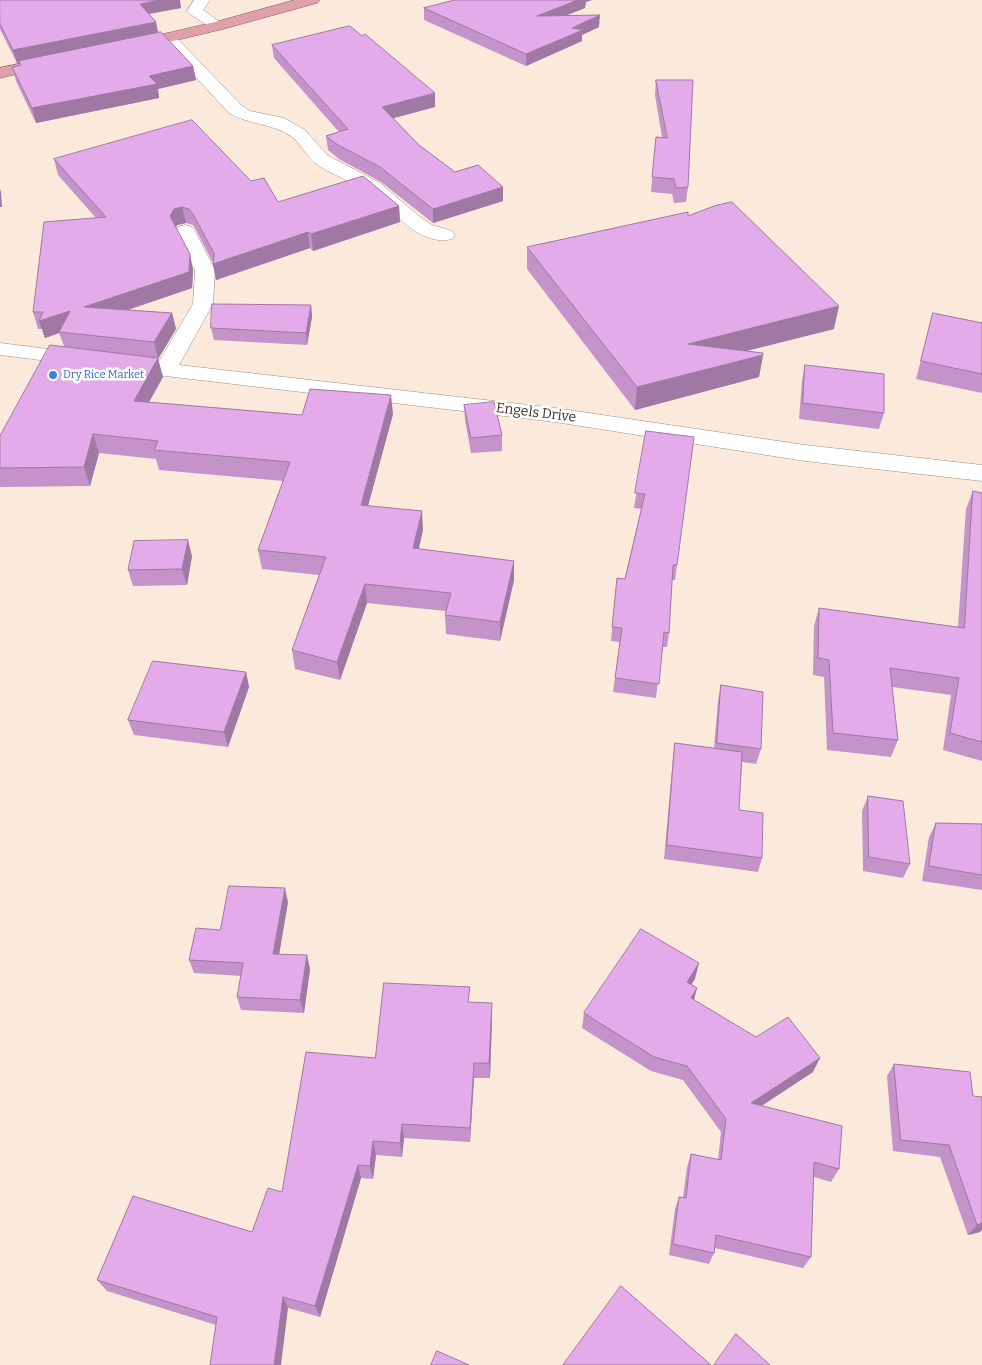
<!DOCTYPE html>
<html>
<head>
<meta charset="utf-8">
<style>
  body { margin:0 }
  canvas { display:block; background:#fbeadb }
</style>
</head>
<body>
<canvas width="982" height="1365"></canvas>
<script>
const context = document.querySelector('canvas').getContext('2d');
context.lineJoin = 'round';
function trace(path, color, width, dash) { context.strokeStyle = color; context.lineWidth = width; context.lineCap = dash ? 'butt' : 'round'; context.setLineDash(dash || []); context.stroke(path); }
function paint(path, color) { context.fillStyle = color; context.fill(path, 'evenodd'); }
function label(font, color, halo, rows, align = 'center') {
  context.font = font + ' Bitter,serif'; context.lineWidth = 5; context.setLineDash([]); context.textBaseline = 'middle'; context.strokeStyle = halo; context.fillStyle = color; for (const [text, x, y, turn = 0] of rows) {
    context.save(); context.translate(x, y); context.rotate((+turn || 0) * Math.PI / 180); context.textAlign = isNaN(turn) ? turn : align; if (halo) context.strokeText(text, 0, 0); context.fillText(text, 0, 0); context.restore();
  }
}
const minor = new Path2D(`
  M194,0H210L203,10L226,26L223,29H213L190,14L187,11Z
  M168,33L174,35L241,105L250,111L284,118L305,130L327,155L380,183L419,216L432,225L452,231L455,235L452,239C418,248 390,206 365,190C349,180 330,174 315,163C306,156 301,144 292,137C273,123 249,125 229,113L162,41L160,38L162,35Z
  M185,225L192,227L195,231L215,270L213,304L179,365L555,408L805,445L982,465V481L805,461L555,422L115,370L112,365L115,360L123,358L158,363L193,304L195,270L175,231L178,227Z
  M0,343L88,354L91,359L88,364L80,365L0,355Z`);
const major = new Path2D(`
  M295,0H320L317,3L223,29L131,51L125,49L123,46L125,43L215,22Z
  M50,57L56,59L58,62L56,65L0,78V68Z`);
trace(minor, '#9f8f82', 1);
trace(major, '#96525a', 1);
paint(minor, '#fff');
paint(major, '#dea1aa');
paint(new Path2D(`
  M0,0L181,8L149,14L156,22L158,32L193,66L196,80L158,89L159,98L36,123L16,81L12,67L20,65L19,62L17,63L0,29Z
  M455,0H592L586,2L585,8L567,15L599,27L582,35V41L526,66L424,20V8Z
  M272,45L435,107L393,118L419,145L455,172L503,187V201L433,223L381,182L339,159L328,150L326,136L339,132L274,58Z
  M656,80L688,187L686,202L674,203L672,194L651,192L656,137H662L655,95Z
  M54,159L251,181L278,202L399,206L400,222L313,251L310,248L216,280L213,263L196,230L193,225L186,223L177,225L176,228L193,270L192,288L128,310L172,313L176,329L158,359L163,377L149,402L302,415L393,414L368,506L423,530L419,549L514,561V580L500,641L446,634L445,615L446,611L367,603L340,680L295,669L292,650L319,575L262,569L258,550L283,481L159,470L156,459L99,453L90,486L0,487V436L64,346L59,333L45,338L42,329H38L33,312L96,218L58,175Z
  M688,216L834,329L747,351L763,355L759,377L635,410L527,269V247Z
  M311,305L312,317L307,345L214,340L211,328Z
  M933,313L982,323V393L916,379Z
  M805,365L884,413L879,429L799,419L802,381Z
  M464,405L502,435V451L471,453L465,420Z
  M646,431L677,565L675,580H672L669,633L667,647H662L656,698L613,692L620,642L611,641L617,578L625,579L641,509L634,508Z
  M973,491L982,493V761L943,750L951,695L892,687L898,740L891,757L827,750L824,677L813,675L814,626L819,608L958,627L966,509Z
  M192,556L187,585L133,586L128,570Z
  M246,672L249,687L228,747L134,735L128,720Z
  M721,685L761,749L756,764L742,762L739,810L762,858L758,872L664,859L673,758L675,743L714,748L718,701Z
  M868,796L910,864L903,878L863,871L862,811Z
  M936,823L982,824V890L922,881L929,837Z
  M288,902L279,954L310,969L304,1013L241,1010L237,997L241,976L194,973L189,960L220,930Z
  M695,979L691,984L697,988L694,1000L813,1072L762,1106L839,1169L831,1182L814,1177L811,1257L803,1268L715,1248L714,1253L709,1264L669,1255L675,1209L679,1197H683L687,1167L691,1154L718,1160L721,1132L683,1080L651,1071L582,1028L584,1013Z
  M470,1002L492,1019L490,1078H474L470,1142L404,1138L402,1157L376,1155L373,1179L361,1178L320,1317L288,1308L216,1325L107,1291L97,1280L252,1232L282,1192L375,1058Z
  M894,1064L970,1072L980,1232L968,1235L940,1157L893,1151L887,1076Z`), '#c393c9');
paint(new Path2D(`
  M160,0H180L181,8L142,15L140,4Z
  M578,0H592L586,2L585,8L536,27L537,16Z
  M600,15L599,27L582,35V41L526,66V54L572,28Z
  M156,22L158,34L17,63L13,50Z
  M193,66L196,80L158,89L159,98L36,123L32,108L149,76Z
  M435,93V107L383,121L382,107Z
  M503,187V201L433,223V209Z
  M0,189L1,192L2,207H0Z
  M399,206L400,222L313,251L311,234Z
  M182,207L186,223L177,225L173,232L170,216L174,209Z
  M308,232L310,248L216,280L213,264Z
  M190,254L193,270L192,288L89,323L84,307Z
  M311,305L312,317L307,345L306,333Z
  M839,306L834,329L685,366L688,344Z
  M70,311L59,332V333L45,338L39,321Z
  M172,313L176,329L158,359L163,377L139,420L134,401L158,358L154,342Z
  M763,355L759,377L635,410L637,387Z
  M391,395L393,414L363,524L361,505Z
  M93,434L99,453L90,486L84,467Z
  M422,511L423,530L414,567L413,548Z
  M188,540L192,556L187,585L182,569Z
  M514,561V580L500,641V622Z
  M365,584L367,603L340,680L337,662Z
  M246,672L249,687L228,747L224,732Z
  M285,888L288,902L277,967L273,954Z
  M307,955L310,969L304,1013L300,1000Z
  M699,963L695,979L683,997L687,982Z
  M697,988L693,1003L691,998Z
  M492,1003V1019L490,1078L489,1063Z
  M820,1058L813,1072L745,1116L751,1103Z
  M474,1063V1078L470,1142V1128Z
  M402,1124L404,1138L402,1157L400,1143Z
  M373,1141L376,1155L373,1179L370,1166Z
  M358,1165L361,1178L320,1317L315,1306Z
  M982,1223V1230L980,1232L968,1235L977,1225Z
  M283,1297L288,1308L281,1365H274Z`), '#9f78a4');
const building = new Path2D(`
  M0,0H160L140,4L156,22L13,50L0,24Z
  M455,0H578L537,16L600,15L572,28L583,30L526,54L424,8Z
  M350,26L362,36L365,34L435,93L382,107L419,145L455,172L478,165L503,187L433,209L380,167L338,145L326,136L348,129L272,45Z
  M161,32L193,66L149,76L157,84L32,108L12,67L21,65L19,61Z
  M656,80H693L688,187L676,188L674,179L652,177L656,137L667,138Z
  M192,120L251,181L264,178L278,202L363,176L399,206L311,234L308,232L213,264L214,253L193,214L189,209L182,207L174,209L170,216L190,254L189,272L84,307L172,313L154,342L59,332L70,311L39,321L43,312H33L44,222L106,217L54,159Z
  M732,202L839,306L688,344L763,353V355L637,387L527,247L688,212V216L714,206Z
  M212,304L311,305L306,333L211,328Z
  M933,313L982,323V374L921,361Z
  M50,345L158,358L134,401L302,415L310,389L391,395L361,505L422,511L413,548L514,561L500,622L445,615L451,593L365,584L337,662L292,650L326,557L258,550L290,462L154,450L158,441L93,434L84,467L0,468V436Z
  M805,365L884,374V413L803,403Z
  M494,402L502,435L471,438L464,405Z
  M646,431L694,437L677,565H673L669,633L664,632L659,684L615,678L622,628L612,627L617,578L625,579L645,494L635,493Z
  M973,491L982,493V742L950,733L959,678L890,668L898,740L833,733L829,660L818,658L819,608L964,628Z
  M188,540L182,569L128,570L134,541Z
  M153,661L246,672L224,732L128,720Z
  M721,685L763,692L761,749L717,743Z
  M675,743L742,752L739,810L763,813L762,858L667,845Z
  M868,796L903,801L910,864L869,857Z
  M936,823L982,824V875L929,866Z
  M229,886L285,888L273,954L307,955L300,1000L237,997L243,963L189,960L196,928L220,930Z
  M641,929L699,963L687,982L697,988L691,998L756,1037L788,1017L820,1058L751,1103L842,1126L839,1169L814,1162L811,1257L716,1235L714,1253L673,1244L679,1197L686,1198L691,1154L721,1160L726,1119L687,1066L654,1057L584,1013Z
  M384,983L470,987L468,1002L492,1003L489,1063H474L470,1128L402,1124L400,1143L373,1141L370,1166L358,1165L315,1306L283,1297L274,1365H210L217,1317L97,1280L133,1196L252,1232L268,1188L282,1192L306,1052L375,1058Z
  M894,1064L970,1072L973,1096L982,1097V1223L977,1225L949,1145L901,1140Z
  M621,1286L711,1365H563Z
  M736,1334L770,1365H714Z
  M437,1351L469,1365H431Z`);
paint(building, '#e3abea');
trace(building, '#9f78a4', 1);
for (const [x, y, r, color] of [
  [53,375,5,"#3f7fe0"]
]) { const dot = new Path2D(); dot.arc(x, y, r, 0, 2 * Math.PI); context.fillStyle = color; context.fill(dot); trace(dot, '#fff', 2); }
label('11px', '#366cbe', '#fff', [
  ["Dry Rice Market",63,375]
], 'left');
label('14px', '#3a332e', '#fff', [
  ["Engels Drive",536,413,7]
]);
</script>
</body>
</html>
